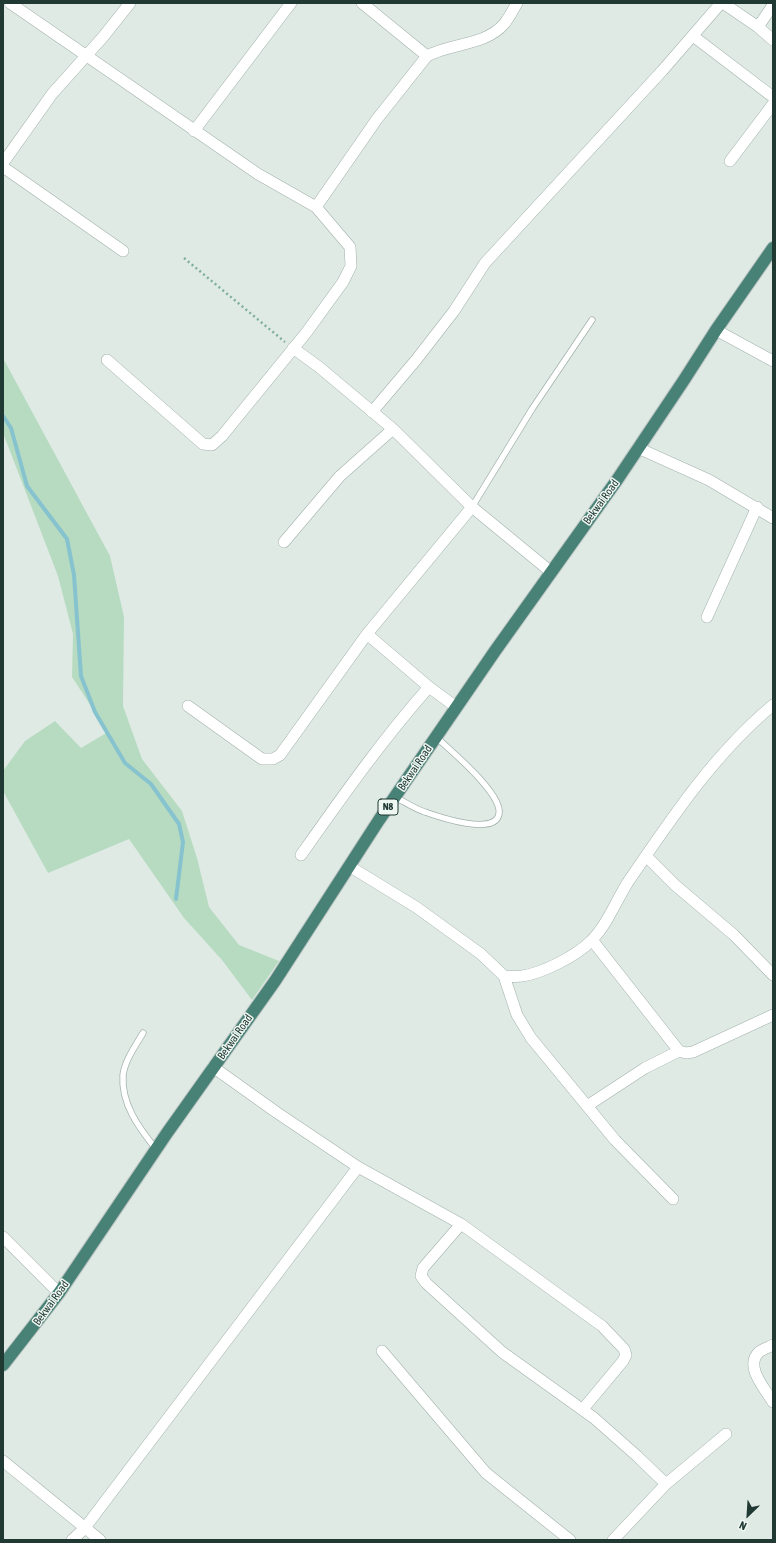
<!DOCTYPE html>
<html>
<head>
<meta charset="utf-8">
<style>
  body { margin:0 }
  #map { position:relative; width:776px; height:1543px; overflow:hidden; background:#dfeae5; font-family:"Asap Condensed",sans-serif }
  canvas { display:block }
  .frame { position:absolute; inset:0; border:4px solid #203933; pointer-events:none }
  .north { position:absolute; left:728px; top:1495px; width:40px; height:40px; -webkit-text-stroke:3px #eff7f3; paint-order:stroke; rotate:205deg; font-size:11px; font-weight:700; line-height:16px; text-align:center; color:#203933 }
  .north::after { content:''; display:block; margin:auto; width:14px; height:18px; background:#203933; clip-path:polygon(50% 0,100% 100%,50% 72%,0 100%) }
</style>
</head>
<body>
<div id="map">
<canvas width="776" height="1543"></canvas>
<div class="frame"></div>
<div class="north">N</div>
</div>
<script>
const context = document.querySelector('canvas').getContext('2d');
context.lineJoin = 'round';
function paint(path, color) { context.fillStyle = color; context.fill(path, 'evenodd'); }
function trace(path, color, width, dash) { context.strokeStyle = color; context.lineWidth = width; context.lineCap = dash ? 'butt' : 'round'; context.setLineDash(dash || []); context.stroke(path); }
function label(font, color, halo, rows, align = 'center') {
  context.font = font + ' "Asap Condensed",sans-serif'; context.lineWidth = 3; context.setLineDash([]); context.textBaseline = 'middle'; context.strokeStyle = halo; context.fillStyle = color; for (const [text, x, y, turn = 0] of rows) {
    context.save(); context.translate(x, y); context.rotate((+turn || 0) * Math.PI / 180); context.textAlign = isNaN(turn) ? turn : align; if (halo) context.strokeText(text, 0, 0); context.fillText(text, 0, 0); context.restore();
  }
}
paint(new Path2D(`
  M3,358L110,556L124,617L123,706L142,759L182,811L197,858L209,907L239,945L279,961L252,1000L222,960L184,918L129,839L48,873L3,791V771L25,741L55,721L81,748L108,732L72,677L73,634L58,576L3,433Z`), '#b7dbc1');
trace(new Path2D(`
  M3,416L11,428L27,486L67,539L74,575L81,676L95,712L125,763L151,784L179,824L183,842L176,899`), '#86c3cf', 4);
const service = new Path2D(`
  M472,507L532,409L592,320
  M395,797C405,802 415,809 425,812C439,817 495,836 499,814C503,794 450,750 436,737
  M143,1033C136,1045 125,1060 123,1075C121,1104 139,1128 156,1149`);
const minor = new Path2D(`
  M10,3L258,174L316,207L350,247L351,266L343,282L306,333L222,436L212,445L203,444L107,360
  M362,3L427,56
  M723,3L758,27L773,40
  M758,27L773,5
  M693,36L773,97
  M194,131L291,3
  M730,161L773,104
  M3,163L52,94L103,37L130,3
  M3,167L123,251
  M316,207L377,119L427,56C450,43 485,46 504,24C509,18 513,10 517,3
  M716,330L773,361
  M293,348L319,367L393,429L472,507L551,572
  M372,412L416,360L454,311L485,263L662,71L721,3
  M638,448L709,480L773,518
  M284,542L340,476L393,429
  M707,617L757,507
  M367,634L429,687L456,707
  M188,706L262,759H273L280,755L367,634L472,507
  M301,855C342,797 382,740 429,687
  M646,856L675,885L734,935L773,975
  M349,866L416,907L481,954L504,976L517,1015L531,1038L615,1140L673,1199
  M592,940L679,1051L686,1053L693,1052L773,1015
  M504,976C509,976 516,977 522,976C543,973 576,956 591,941C607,925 616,901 628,882C671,819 714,754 773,705
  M213,1067L276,1112L358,1167L461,1224L602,1326L624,1349L626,1355L623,1361L583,1409
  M587,1106L645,1068L679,1051
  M461,1224L423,1268L421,1276L426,1283L502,1352L594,1418L637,1456L666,1484
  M3,1237L59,1293
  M773,1345C769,1347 763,1349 759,1352C744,1366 765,1389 773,1402
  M382,1351L486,1473L570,1540
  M3,1461L100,1540
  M72,1540L84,1529L358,1167
  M613,1540L666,1484L726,1434`);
const trunk = new Path2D(`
  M3,1365L59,1293L167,1133L275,981L379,820L495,651L617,480L684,380L716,330L773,248`);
trace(service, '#a2b1ac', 7);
trace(minor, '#a2b1ac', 12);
trace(trunk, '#bcc4c2', 14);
trace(new Path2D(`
  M184,258L285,342`), '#7fada0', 2.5, [2, 3]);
trace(service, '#fff', 5.5);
trace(minor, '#fff', 11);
trace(trunk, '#488276', 12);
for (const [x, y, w] of [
  [388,807,20]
]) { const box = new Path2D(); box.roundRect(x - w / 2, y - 8, w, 16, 3); context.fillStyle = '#eff7f3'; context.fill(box); trace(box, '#203933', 1); }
label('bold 10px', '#203933', null, [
  ["N8",388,807]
]);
label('11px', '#203933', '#eff7f3', [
  ["Bekwai Road",601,502,-54],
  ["Bekwai Road",415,768,-56],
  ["Bekwai Road",235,1037,-55],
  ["Bekwai Road",51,1303,-54]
]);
</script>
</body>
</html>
